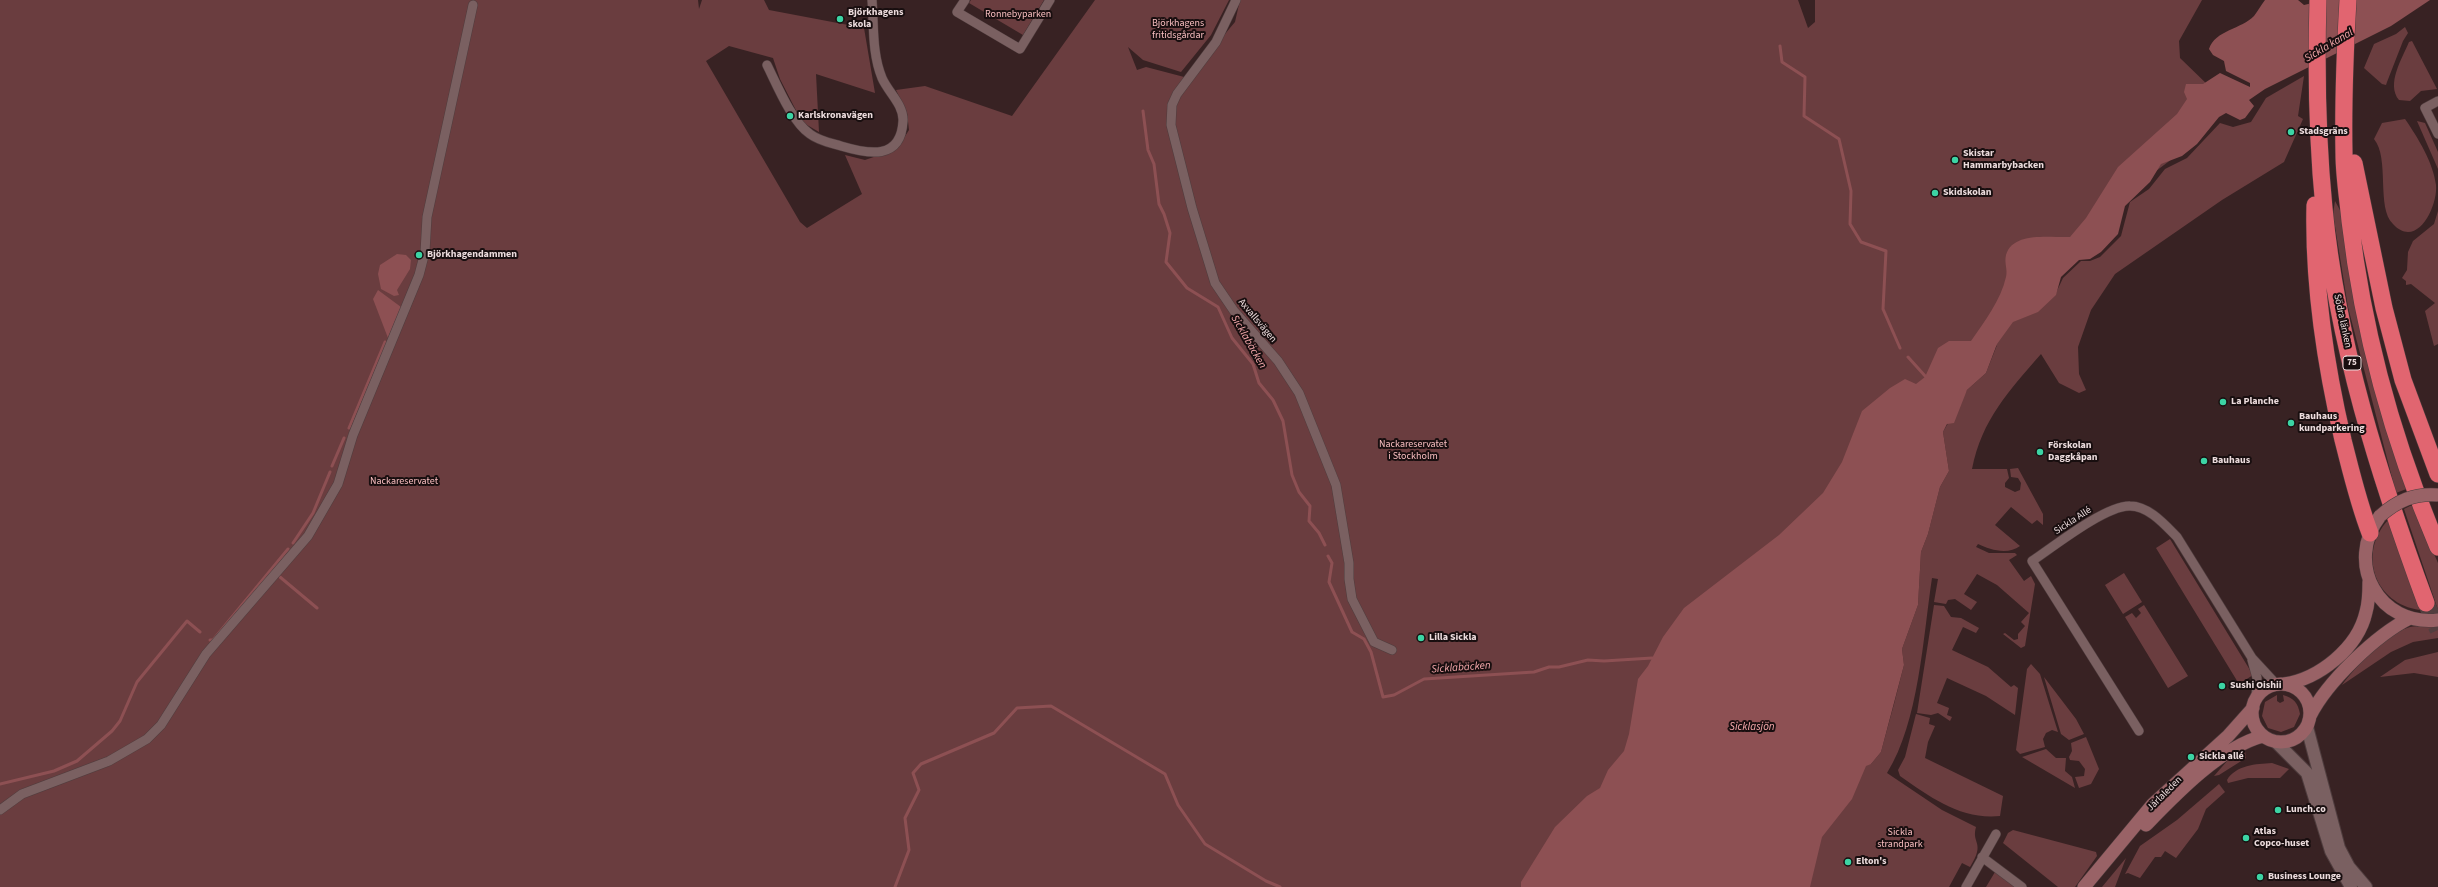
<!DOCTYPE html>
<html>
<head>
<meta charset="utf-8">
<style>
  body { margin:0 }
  canvas { display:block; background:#382223 }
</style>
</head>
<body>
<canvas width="2438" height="887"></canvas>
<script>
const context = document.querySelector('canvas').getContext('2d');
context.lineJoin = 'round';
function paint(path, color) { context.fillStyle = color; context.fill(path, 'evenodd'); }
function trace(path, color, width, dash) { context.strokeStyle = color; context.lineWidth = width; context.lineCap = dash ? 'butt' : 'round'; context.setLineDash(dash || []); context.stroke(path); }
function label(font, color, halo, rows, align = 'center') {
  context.font = font + ' "Source Sans 3",sans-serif'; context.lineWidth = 4; context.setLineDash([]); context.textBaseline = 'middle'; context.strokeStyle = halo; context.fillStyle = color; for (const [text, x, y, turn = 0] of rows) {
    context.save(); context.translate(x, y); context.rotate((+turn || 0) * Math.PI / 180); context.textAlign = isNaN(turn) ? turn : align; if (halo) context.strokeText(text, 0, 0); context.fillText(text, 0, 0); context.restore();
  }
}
paint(new Path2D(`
  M0,0H698L699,9L702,0H764L769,10L864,28L875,93L816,74L819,132L802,122L780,79L773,58L729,46L706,61L800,222L807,228L862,194L845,155L865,160L897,149L909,130L907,113L896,90L925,86L1012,116L1095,0H1229L1211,35L1181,72L1143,60L1128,47L1137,70L1146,67L1188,78L1235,22L1240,0H1798L1808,28L1815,22V0H2202L2179,41L2180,58L2212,89L2196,141L2152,174L2019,319L2055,295L2063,278L2081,261H2090L2100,257L2121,236L2130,202L2149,189L2165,169L2187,158L2220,123L2233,127L2251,122L2266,98L2304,76L2298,116L2303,119L2284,162L2222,200L2115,274L2091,310L2078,347L2079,374L2086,390L2079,393L2059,383L2041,354C2009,391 1982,419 1972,469H2007L2009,478L2005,483V487L2015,492L2020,490L2021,483L2018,478L2011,477L2010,469L2018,468L2043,514V525L2037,520L2032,524L2011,507L1995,525L2020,546C2008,555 1990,550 1978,544L1976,547L1989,553H2015L2017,555L2009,560L2024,581L2031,576L2035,584L2025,646L2021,648L2003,634L2005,633L2014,640L2018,639V634L2025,626L2021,622L2029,613L1997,585L1977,574L1964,594L1977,602L1971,610L1955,599L1948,600L1946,604L1934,602L1938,579L1932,578C1923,637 1919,722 1887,773L1942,810L1976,827C1971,844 1986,842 1970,867L1962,863L1949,887H1769L1855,760L1871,764L1881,752L1894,704L1904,665L1902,649L1918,605L1921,552L1928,534L1940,487L1949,471L1943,432L1967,390L1986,373L1997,345L1933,403L1695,887H0Z
  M971,0H1044L1023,35L969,3Z
  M2405,27L2408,33L2403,41L2387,82L2386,85L2382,84L2364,68L2374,44L2396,34Z
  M2412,41L2437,89L2421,91L2410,101L2399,100C2386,84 2402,59 2409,42Z
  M2405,119C2418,138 2433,162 2436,185C2438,206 2417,250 2393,224C2376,208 2390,158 2374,139L2382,123Z
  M2417,121L2425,123L2438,152V169Z
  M2335,201L2341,212L2409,488L2396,493L2348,307L2333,214Z
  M2438,211V344L2434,346L2425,311L2435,303L2411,284L2406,285V281L2402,278L2407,270L2408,252L2413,241L2434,224Z
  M2410,506H2413L2438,563V610L2404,509Z
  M2388,520L2420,610C2375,604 2357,554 2388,520Z
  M2170,539L2253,675L2239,684L2156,548Z
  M2124,573L2142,602L2123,614L2105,585Z
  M1934,605L1944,606L1951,617L1961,618L1979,628L1976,633L1963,627L1952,650L1988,667L2011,687L2014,685L2018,688L2015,715L1986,696L1947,678L1937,703L1949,708L1947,715L1952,717L1950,721L1938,713L1931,715L1917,713Z
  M2144,605L2188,676L2168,688L2125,617L2132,613L2136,618L2141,613L2138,609Z
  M2438,627V638L2413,642L2391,652L2342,685C2355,667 2386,635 2407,628C2416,625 2428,627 2438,627Z
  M2438,652V677L2414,673L2380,677L2405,660Z
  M2031,664L2040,674L2058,732L2052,730L2046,733L2043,739L2045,747L2020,754L2016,750L2027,669Z
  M2044,677L2076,719L2084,734L2069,740L2061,734Z
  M2277,695V701L2280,703L2284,701L2283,695C2294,698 2298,703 2300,714L2294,727L2281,732L2268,728L2262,716L2265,702Z
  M1916,714L1930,718L1929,724L1935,726L1928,742L1925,758L2003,796L2000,816C1962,820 1931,798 1900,776L1898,770L1905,757Z
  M2086,737L2099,769L2091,784L2079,788L2075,777L2084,776L2085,769L2079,761L2070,760L2069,757L2072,751L2071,743Z
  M2046,749L2056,758H2066L2065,771L2072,777L2075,788L2022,757Z
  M2245,751L2246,758L2219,775L2214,776L2228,760Z
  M2272,763L2289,769L2280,778H2248L2228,783L2227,780C2236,765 2256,764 2272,763Z
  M2219,784L2225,792L2206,809L2198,829L2176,858L2165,851L2161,857H2155L2140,878L2128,873L2125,874L2140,846L2177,820Z
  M2013,830L2096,852L2097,856L2075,887H2058L2003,843L2008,833Z
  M2126,858L2115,887H2102Z
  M1995,872L2016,887H1986Z`), '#6a3d3f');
paint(new Path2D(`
  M2265,0H2298L2304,5L2325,0H2430L2391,26L2265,89L2249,100L2254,106L2245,118L2240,120L2226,113L2219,117L2197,144L2182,156L2161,164L2150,182L2125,206L2118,234L2101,252L2090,259L2079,260L2061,277L2056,295L2038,312L2013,322L1997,344L1986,373L1967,390L1954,423L1947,424L1943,432L1949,471L1940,487L1928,534L1921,552L1918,605L1902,649L1904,665L1881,752L1871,764L1866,766L1852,799L1822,837L1810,887H1521V882L1555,827L1587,796L1600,788L1608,770L1624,751L1629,734L1638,679L1648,666L1663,637L1684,608L1779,535L1823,493L1842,462L1862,411L1890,388L1905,379L1916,384L1925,377L1938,348L1949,341H1971C1984,322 2001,300 2006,277C2008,270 2004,263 2006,255C2013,231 2051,238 2070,237L2086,218L2118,167L2177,114L2187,99L2184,92L2186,84H2203L2220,73L2250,87V83L2226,71L2224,61L2213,55L2209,49C2215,30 2242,29 2254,16C2258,11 2261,5 2265,0Z
  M397,254L406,255L411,260L410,269L397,290L399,295L394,296L381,289L378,274L380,265Z
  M378,290L401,307L388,338L373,299Z`), '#8d5053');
trace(new Path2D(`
  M1780,46L1782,62L1805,77L1804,116L1839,139L1851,191L1850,224L1861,242L1886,251L1883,309L1900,348
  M1143,111L1148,150L1154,164L1159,204L1164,214L1170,233L1166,262L1187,288L1218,307L1232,338L1253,364L1259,383L1273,400L1283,421L1292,475L1299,492L1310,506L1309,521L1319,533L1325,545
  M1908,357L1926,377
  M349,428L385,342
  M332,466L344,438
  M293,543L313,513L330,472
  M1328,556L1332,563L1329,582L1352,632L1364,639L1371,652L1383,697L1394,695L1424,679L1534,672L1549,667H1559L1588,660L1604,661L1652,658
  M280,577L317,608
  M210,640H213L288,549
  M0,784L54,771L77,761L112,731L120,721L137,682L187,621L200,632
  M895,887L909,850L905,818L919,790L913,773L921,764L994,733L1017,708L1051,706L1165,774L1178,805L1205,844L1266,881L1280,887`), '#8d5053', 3);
trace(new Path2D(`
  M2426,603L2438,630`), '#533e3f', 17, [17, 8]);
const minor = new Path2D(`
  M965,0L957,12L1020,49L1050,0
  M1236,0L1216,42L1177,94L1172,105L1171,125L1192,208L1215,283L1234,311L1278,361L1299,393L1336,485L1349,563V579L1352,599L1374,642L1392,650
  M767,65C777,85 792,122 810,134C819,141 831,143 841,146C868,154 901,161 903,121C904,105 888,92 882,78C872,54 874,26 872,0
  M2438,101L2425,108L2438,134
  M2252,660L2257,678L2256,698
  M2139,731L2032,561C2053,547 2106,505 2130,506C2149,506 2165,525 2177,537L2252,658L2277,685
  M0,810L22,794L109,761L147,739L161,725L206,654L308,536L338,484L353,435L419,275L425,252L427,217L473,5
  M1982,857L2022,887
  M1966,887L1996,834`);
const tertiary = new Path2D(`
  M2307,727L2339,848L2349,867L2366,887
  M2276,742L2307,773L2331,851L2351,887`);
const secondary = new Path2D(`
  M2380,516C2344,563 2379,627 2438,620
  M2284,684C2319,679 2358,648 2366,612C2369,602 2369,592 2369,582
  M2252 713a29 29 0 1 1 58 0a29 29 0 1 1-58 0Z
  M2310,716C2327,682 2376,635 2410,618
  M2146,825C2176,794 2221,747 2263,736
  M2084,887L2153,804L2228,736L2253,708`);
const motorway = new Path2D(`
  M2318,0C2316,70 2317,138 2324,208C2337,343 2379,476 2426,603
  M2348,0C2345,51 2343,103 2344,154C2344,176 2348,199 2350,221C2363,332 2394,444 2438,547
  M2354,163L2384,308L2403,380L2438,474
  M2315,205C2313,284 2325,363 2343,440C2351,471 2358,502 2370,533`);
trace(minor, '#4f3d3e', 10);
trace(tertiary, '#4f3d3e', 14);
trace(secondary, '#4f3d3e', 14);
trace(motorway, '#4f3d3e', 18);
trace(minor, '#7a6061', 9);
trace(tertiary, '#7a6061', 12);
trace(secondary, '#996266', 13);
trace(motorway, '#e16570', 17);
const secondaryBridge = new Path2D(`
  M2380,516C2397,501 2414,493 2438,495`);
trace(secondaryBridge, '#4f3d3e', 14, []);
trace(secondaryBridge, '#996266', 13);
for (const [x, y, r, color] of [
  [840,19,4,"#3cd4a4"],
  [790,116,4,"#3cd4a4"],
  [2291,132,4,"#3cd4a4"],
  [1955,160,4,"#3cd4a4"],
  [1935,193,4,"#3cd4a4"],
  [419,255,4,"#3cd4a4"],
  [2223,402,4,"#3cd4a4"],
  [2291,423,4,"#3cd4a4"],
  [2040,452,4,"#3cd4a4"],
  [2204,461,4,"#3cd4a4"],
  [1421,638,4,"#3cd4a4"],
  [2222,686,4,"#3cd4a4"],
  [2191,757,4,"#3cd4a4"],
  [2278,810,4,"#3cd4a4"],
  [2246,838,4,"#3cd4a4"],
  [1848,862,4,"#3cd4a4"],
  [2260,877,4,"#3cd4a4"]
]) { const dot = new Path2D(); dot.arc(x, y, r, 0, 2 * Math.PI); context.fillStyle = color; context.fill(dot); trace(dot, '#180e0f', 1.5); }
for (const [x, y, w] of [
  [2352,363,18]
]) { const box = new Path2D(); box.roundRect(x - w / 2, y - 7, w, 14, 3); context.fillStyle = '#180e0f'; context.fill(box); trace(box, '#ecdcdd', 1); }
label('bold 9px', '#ecdcdd', null, [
  ["75",2352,363]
]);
label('bold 10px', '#ecdcdd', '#180e0f', [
  ["Björkhagens",848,13],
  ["skola",848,25],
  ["Karlskronavägen",798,116],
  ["Stadsgräns",2299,132],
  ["Skistar",1963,154],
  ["Hammarbybacken",1963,166],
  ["Skidskolan",1943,193],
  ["Björkhagendammen",427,255],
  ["La Planche",2231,402],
  ["Bauhaus",2299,417],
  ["kundparkering",2299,429],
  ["Förskolan",2048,446],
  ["Daggkåpan",2048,458],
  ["Bauhaus",2212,461],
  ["Lilla Sickla",1429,638],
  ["Sushi Oishii",2230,686],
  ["Sickla allé",2199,757],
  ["Lunch.co",2286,810],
  ["Atlas",2254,832],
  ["Copco-huset",2254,844],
  ["Elton's",1856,862],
  ["Business Lounge",2268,877]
], 'left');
label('10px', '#fabfc1', '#180e0f', [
  ["Ronnebyparken",1018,15],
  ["Björkhagens",1178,24],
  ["fritidsgårdar",1178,36],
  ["Nackareservatet",1413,445],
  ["i Stockholm",1413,457],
  ["Nackareservatet",404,482],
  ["Sickla",1900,833],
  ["strandpark",1900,845]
]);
label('10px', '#ecdcdd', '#180e0f', [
  ["Axvallsvägen",1257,321,50],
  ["Södra länken",2342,321,78],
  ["Sickla Allé",2073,521,-33],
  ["Järlaleden",2165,794,-45]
]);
label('italic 11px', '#f5a9ac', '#180e0f', [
  ["Sickla kanal",2329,46,-31],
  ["Sicklabäcken",1248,342,60],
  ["Sicklabäcken",1461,668,-4],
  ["Sicklasjön",1752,728]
]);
</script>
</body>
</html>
